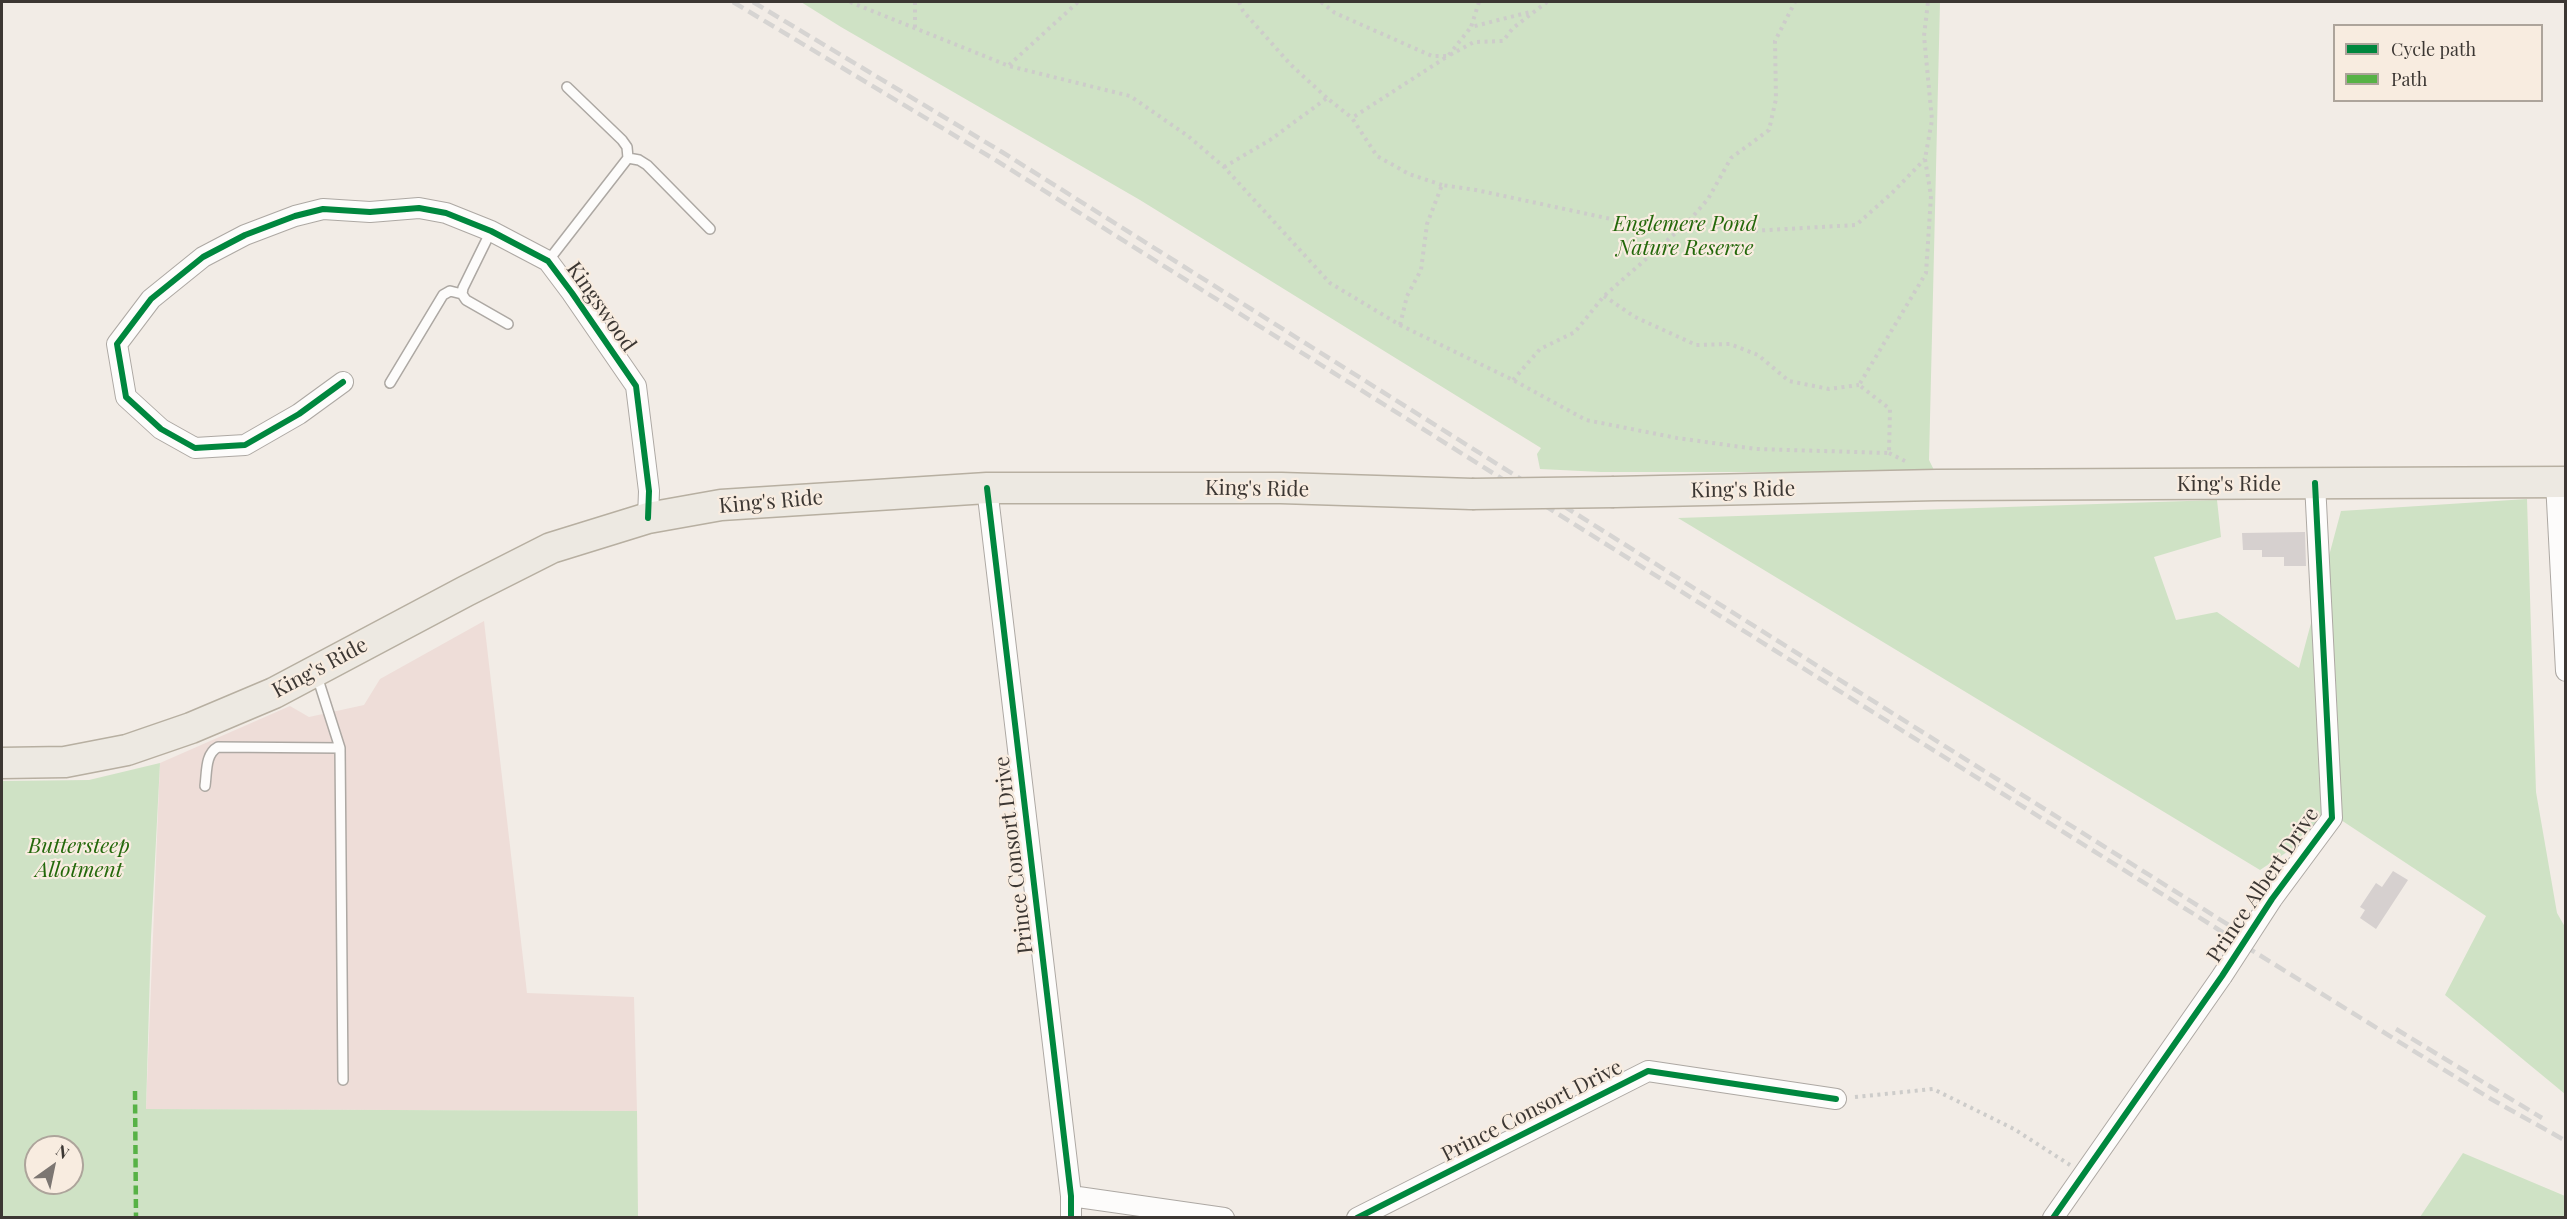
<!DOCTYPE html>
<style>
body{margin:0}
#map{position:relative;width:2567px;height:1219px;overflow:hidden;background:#f2ece6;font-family:"Playfair Display",serif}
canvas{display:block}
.frame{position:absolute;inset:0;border:3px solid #3c3733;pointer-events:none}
.legend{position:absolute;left:2333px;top:24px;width:210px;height:78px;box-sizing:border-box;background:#f8ece0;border:2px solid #ada49b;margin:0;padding:8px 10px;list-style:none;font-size:18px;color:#3c3733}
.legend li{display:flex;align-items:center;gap:12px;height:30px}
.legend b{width:30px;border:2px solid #ada49b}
.north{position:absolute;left:24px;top:1135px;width:60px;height:60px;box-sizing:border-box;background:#f8ece0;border:2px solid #ada49b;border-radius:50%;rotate:33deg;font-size:16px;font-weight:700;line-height:24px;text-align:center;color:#3c3733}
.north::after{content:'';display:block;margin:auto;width:21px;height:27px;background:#7c7672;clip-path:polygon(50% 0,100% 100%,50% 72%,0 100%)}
</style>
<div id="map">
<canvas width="2567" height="1219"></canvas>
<div class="frame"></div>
<ul class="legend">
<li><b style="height:8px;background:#00873e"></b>Cycle path</li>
<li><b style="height:8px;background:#57b246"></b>Path</li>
</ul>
<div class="north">N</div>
</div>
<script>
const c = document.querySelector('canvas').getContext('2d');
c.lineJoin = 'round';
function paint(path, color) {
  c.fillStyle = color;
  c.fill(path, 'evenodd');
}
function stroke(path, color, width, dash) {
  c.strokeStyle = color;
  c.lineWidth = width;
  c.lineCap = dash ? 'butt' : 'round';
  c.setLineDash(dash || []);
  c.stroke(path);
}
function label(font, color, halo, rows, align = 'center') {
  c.font = font + ' "Playfair Display",serif';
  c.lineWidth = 4.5;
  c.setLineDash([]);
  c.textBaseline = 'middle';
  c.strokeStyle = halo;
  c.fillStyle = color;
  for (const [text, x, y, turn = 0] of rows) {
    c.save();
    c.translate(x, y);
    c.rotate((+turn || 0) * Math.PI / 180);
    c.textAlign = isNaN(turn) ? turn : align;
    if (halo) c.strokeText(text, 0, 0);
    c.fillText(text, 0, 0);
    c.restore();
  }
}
paint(new Path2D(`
 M 484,621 L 527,993 L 634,997 L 637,1111 L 146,1109 L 160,763 L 290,706 L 309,717 L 364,705 L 380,679 Z`), '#eeddd8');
paint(new Path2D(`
 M 801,2 L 1940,2 L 1929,460 L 1935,472 L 1601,472 L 1540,469 L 1537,454 L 1541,448 L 1140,200 L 841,27 Z
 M 2527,499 L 2536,792 L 2557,913 L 2565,927 L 2565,1094 L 2445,995 L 2486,916 L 2338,818 L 2260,870 L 1678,518 L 2217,500 L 2221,537 L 2154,557 L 2176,620 L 2217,612 L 2299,668 L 2341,511 Z
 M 160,763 L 151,937 L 146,1109 L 637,1111 L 638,1217 L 2,1217 L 2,781 L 89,780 ZM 36,1147 L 72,1147 L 72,1183 L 36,1183 Z
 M 2463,1153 L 2565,1196 L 2565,1217 L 2420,1217 Z`), '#cfe2c5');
paint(new Path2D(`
 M 2305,532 L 2306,566 L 2284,566 L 2284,557 L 2262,557 L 2262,550 L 2243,550 L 2242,533 Z
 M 2393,871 L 2408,880 L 2376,929 L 2360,918 L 2365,910 L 2360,907 L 2376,883 L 2382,887 Z`), '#d6d0cf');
const service = new Path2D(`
 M 628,158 L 639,160 L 647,165 L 710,229
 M 491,231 L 463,288 L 462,294 L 466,300 L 508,324
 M 548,261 L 628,158 L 627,147 L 622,140 L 567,87
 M 390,383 L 443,295 L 450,291 L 462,294
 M 317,676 L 340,748 L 343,1080
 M 205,786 C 207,772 205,754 218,747 L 340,748`);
const minor = new Path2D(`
 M 343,382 L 299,414 L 245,445 L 195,448 L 161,429 L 126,397 L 117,344 L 151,299 L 203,257 L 245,235 L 295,216 L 323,209 L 370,212 L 419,208 L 446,213 L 491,231 L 548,261 L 572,293 L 636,386 L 649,491 L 648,518
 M 2556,482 L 2566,671
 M 987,488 L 1071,1196 L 1071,1218
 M 2272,899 L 2332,818 L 2315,483
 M 1071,1196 L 1224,1218
 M 1357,1218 L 1648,1071 L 1836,1099
 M 2053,1218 L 2222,976`);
const primary = new Path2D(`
 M 1614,492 L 1937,485 L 2566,482
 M 2,763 L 65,762 L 127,750 L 191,728 L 274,693 L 466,591 L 551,548 L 648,518 L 721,505 L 987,488 L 1281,488 L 1472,494`);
stroke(service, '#ada8a3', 12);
stroke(minor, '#ada8a3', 22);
stroke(primary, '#b7afa1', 33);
stroke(new Path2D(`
 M 850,2 L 1009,66 L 1130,96 L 1188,136 L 1224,167 L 1330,283 L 1400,325 L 1513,380 L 1586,420 L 1677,438 L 1756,449 L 1889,453 L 1890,409 L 1859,385 L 1926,273 L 1931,196 L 1925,159 L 1932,120 L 1924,36 L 1928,2
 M 915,2 L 915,28
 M 1239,2 L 1243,11 L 1291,65 L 1327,98
 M 1321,2 L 1335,13 L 1432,56 L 1448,56 L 1474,42 L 1503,41 L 1513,28 L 1547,2
 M 1479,2 L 1471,27 L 1530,12
 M 1009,65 L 1078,2
 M 1224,167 L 1270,140 L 1327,98 L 1352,118
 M 1442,185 L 1409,174 L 1377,156 L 1352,118 L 1448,56 L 1471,27
 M 1604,296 L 1635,317 L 1696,345 L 1730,344 L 1758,355 L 1789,381 L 1829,389 L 1859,385
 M 1400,325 L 1407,296 L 1421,270 L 1427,224 L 1442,185 L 1476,190 L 1639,225 L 1688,222 L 1751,231 L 1856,225 L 1891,194 L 1925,159
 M 1513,380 L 1540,349 L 1575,332 L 1604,296 L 1688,222 L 1708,199 L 1731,158 L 1769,130 L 1776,99 L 1775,41 L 1795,2
 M 1889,453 L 1905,461
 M 1855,1097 L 1933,1089 L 2014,1129 L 2070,1165`), '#cdccca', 4, [3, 4.5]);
stroke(service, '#fdfcfb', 9);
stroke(minor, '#fdfcfb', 20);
stroke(primary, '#ede9e2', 30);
stroke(new Path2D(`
 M 733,2 L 997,161 L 2216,928 L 2491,1099 L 2566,1141
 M 753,2 L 1002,152 L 2235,929
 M 2396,1029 L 2542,1118`), '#d6d4d2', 4.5, [12, 6]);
const minorBridge = new Path2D(`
 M 2222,976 L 2272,899`);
const primaryBridge = new Path2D(`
 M 1472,494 L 1614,492`);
stroke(minorBridge, '#ada8a3', 22, []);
stroke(primaryBridge, '#b7afa1', 33, []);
stroke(minorBridge, '#fdfcfb', 20);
stroke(primaryBridge, '#ede9e2', 30);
stroke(new Path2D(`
 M 135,1091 L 136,1218`), '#57b246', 4.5, [9, 4.5]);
stroke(new Path2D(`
 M 343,382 L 299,414 L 245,445 L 195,448 L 161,429 L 126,397 L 117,344 L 151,299 L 203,257 L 245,235 L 295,216 L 323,209 L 370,212 L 419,208 L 446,213 L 491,231 L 548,261 L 572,293 L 636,386 L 649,491 L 648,518
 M 987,488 L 1071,1196 L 1071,1218
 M 1357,1218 L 1648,1071 L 1836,1099
 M 2053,1218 L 2222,976 L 2272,899 L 2332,818 L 2315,483`), '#00873e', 6);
label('italic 21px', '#23680a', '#f8ece0', [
 ["Englemere Pond",1685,224],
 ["Nature Reserve",1685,248],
 ["Buttersteep",79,846],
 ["Allotment",79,870]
]);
label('21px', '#3c3733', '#f8ece0', [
 ["Kingswood",601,307,55],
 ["King's Ride",2229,484],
 ["King's Ride",1257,489,1],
 ["King's Ride",1743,490,-1],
 ["King's Ride",771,502,-5],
 ["King's Ride",320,668,-28],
 ["Prince Consort Drive",1014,855,-97],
 ["Prince Albert Drive",2263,885,-56],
 ["Prince Consort Drive",1532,1111,-27]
]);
</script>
